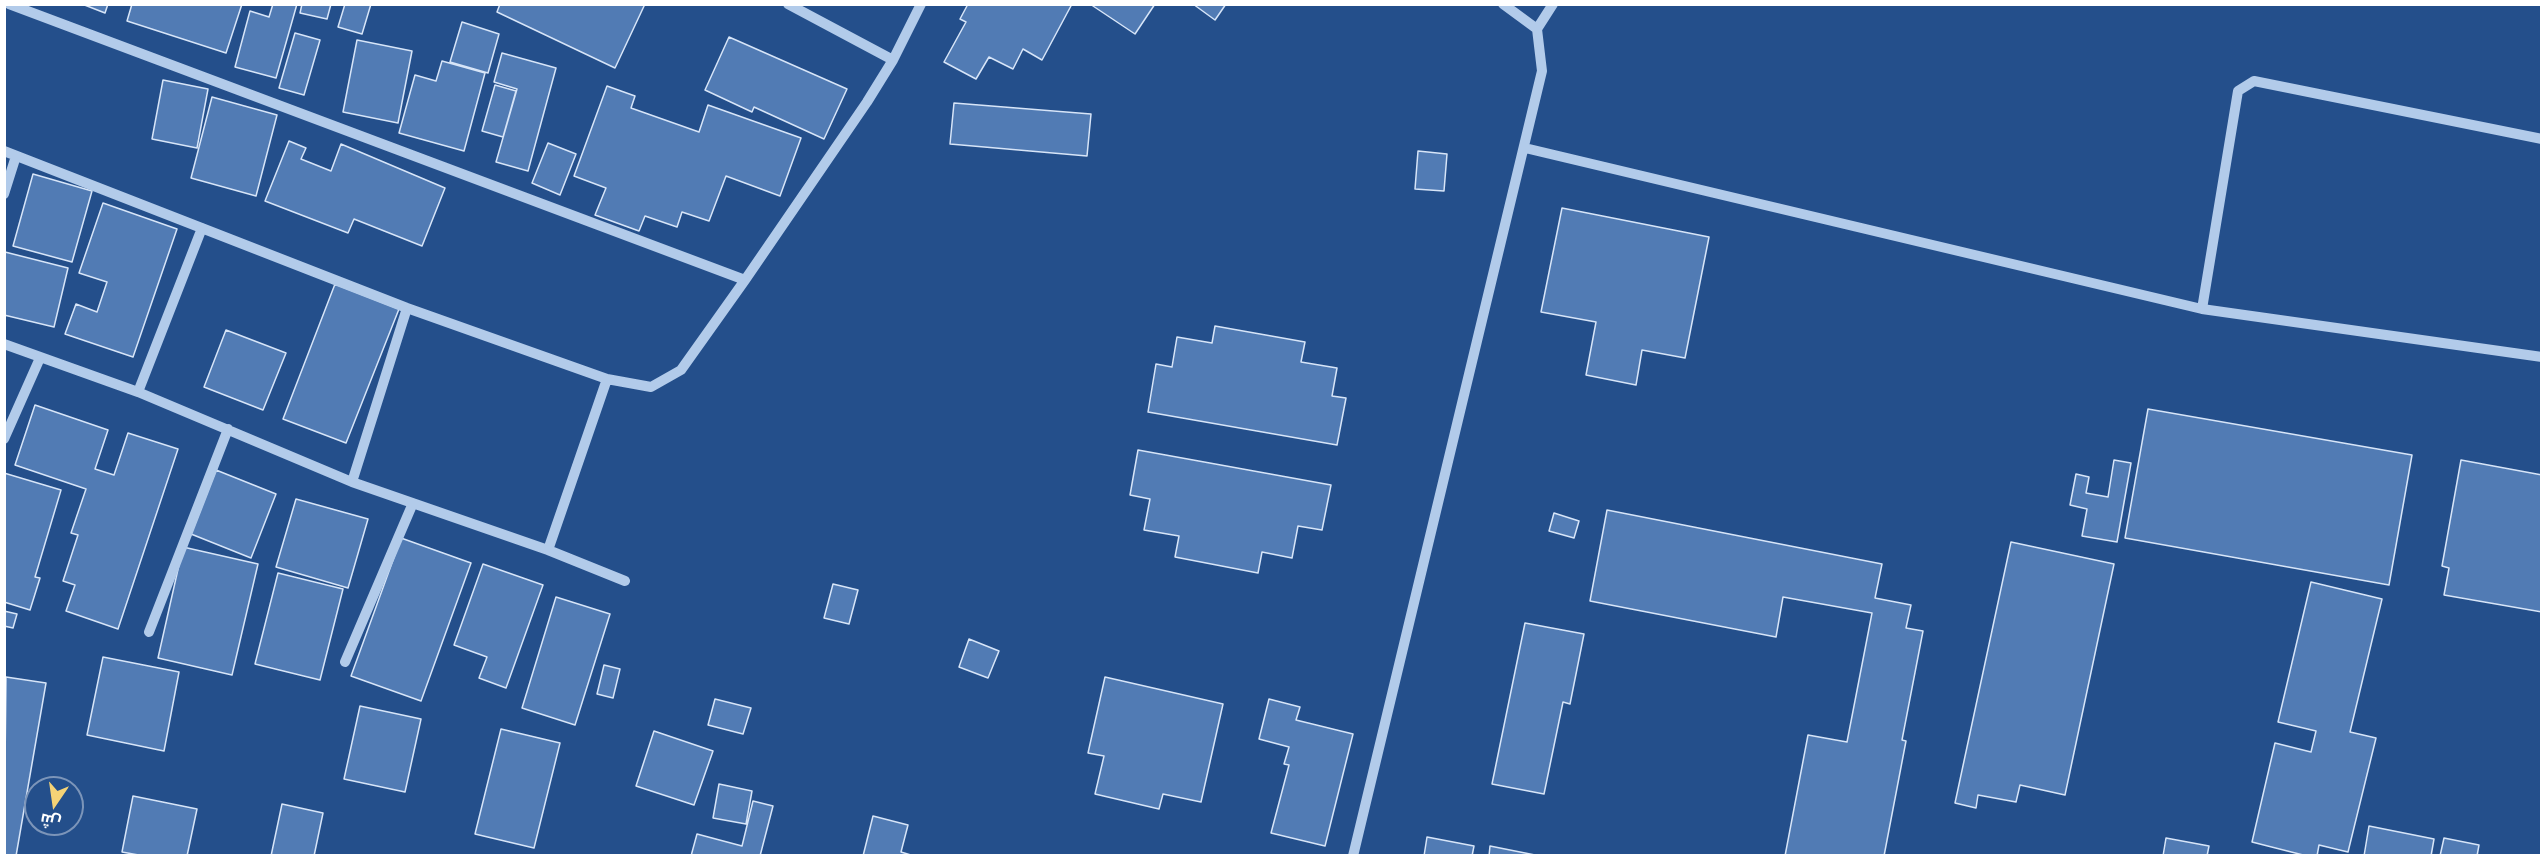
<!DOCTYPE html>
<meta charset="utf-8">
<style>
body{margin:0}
#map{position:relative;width:2546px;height:860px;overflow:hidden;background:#244f8b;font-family:Manrope,Cairo,sans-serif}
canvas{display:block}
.frame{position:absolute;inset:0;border:6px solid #fff;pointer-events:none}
.north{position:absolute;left:24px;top:776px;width:60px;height:60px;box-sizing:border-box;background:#244f8b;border:2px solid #7c95b9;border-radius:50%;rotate:193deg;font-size:16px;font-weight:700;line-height:24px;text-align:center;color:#fff}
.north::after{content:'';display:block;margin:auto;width:21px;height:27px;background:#f5d376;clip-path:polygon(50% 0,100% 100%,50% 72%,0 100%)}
</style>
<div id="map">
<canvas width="2546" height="860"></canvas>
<div class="frame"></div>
<div class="north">ش</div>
</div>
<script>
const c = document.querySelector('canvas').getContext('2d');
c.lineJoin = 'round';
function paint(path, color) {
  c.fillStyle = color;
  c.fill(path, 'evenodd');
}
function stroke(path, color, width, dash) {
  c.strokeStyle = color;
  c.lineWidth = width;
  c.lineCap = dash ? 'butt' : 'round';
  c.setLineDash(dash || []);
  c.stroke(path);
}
const building = new Path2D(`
 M 82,4 L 108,4 L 105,13 Z
 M 132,4 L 242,4 L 226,53 L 127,21 Z
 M 273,4 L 297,4 L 276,78 L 235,67 L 250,11 L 269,17 Z
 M 302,4 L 331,4 L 327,19 L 300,13 Z
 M 345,4 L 371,4 L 362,34 L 338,27 Z
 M 500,4 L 645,4 L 615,68 L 497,12 Z
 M 968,4 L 1072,4 L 1042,60 L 1023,49 L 1013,69 L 989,57 L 976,79 L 944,62 L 966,22 L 960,19 Z
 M 1090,4 L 1155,4 L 1135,34 Z
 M 1193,4 L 1226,4 L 1215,20 Z
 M 462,22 L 499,34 L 488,73 L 450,62 Z
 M 295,33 L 320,40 L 304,95 L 279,88 Z
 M 729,37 L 847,89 L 824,139 L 754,107 L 752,112 L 705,90 Z
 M 357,40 L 412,51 L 398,123 L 343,112 Z
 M 502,53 L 556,68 L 528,171 L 496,162 L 517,89 L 494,82 Z
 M 442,61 L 485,73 L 464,151 L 399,133 L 415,75 L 436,81 Z
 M 163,80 L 208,89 L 197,148 L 152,139 Z
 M 495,85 L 516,91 L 503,137 L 482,131 Z
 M 607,86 L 635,96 L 631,108 L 699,132 L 708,105 L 801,138 L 780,196 L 726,176 L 709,221 L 682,212 L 677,227 L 645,216 L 639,231 L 595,215 L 606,188 L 574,176 Z
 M 212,97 L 277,115 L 256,196 L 191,178 Z
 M 954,103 L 1091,114 L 1087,156 L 950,144 Z
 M 289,141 L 306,148 L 301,159 L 331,171 L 341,144 L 445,188 L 422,246 L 354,219 L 348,233 L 265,201 Z
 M 548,143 L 576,154 L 560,195 L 532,183 Z
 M 1418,151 L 1447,154 L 1444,191 L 1415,189 Z
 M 33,174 L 92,191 L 72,262 L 13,246 Z
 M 103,203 L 177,229 L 133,357 L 65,334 L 76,304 L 97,312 L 107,282 L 79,273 Z
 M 1562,208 L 1709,237 L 1685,358 L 1642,350 L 1636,385 L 1586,375 L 1596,322 L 1541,312 Z
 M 5,252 L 68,268 L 54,327 L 4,315 Z
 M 335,284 L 399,309 L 346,443 L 283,419 Z
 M 1215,326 L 1305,342 L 1301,362 L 1337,368 L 1332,396 L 1346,398 L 1337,445 L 1148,412 L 1156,364 L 1172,367 L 1177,337 L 1212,343 Z
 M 226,330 L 286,353 L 263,410 L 204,387 Z
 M 35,405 L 108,430 L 95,469 L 114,475 L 128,433 L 178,449 L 118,629 L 66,611 L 75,585 L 63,581 L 78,535 L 71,533 L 86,489 L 15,465 Z
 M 2148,409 L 2412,455 L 2389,585 L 2125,538 Z
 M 1138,450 L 1331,485 L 1322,530 L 1298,526 L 1292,558 L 1262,552 L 1258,573 L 1175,557 L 1179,536 L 1144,530 L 1150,499 L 1130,495 Z
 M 2114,460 L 2131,463 L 2117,542 L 2082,536 L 2087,509 L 2070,505 L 2076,474 L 2089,477 L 2086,493 L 2108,497 Z
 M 2461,460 L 2542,475 L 2542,612 L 2444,595 L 2449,568 L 2442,566 Z
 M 216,470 L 276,494 L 251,558 L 191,534 Z
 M 4,473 L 61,490 L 35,577 L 40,578 L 30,610 L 4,602 Z
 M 296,499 L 368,519 L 348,588 L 276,567 Z
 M 1607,510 L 1882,564 L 1875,598 L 1911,605 L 1906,628 L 1923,631 L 1902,740 L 1906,741 L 1884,856 L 1785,856 L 1808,735 L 1847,742 L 1872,613 L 1783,597 L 1776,637 L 1590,601 Z
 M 1554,513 L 1579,521 L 1574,538 L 1549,531 Z
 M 401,538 L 471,563 L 421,701 L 351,676 Z
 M 2011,542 L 2114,564 L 2065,795 L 2020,785 L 2016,802 L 1978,795 L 1976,808 L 1955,803 Z
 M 183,547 L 258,564 L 232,675 L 158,658 Z
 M 483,564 L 543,585 L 506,688 L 479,678 L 487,657 L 454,645 Z
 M 278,573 L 343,589 L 320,680 L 255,664 Z
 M 2311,582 L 2382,599 L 2350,732 L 2376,738 L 2348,852 L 2319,845 L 2317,856 L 2307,856 L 2252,842 L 2275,743 L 2311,752 L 2316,731 L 2278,722 Z
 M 833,584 L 858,590 L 849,624 L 824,618 Z
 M 556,597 L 610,614 L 575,725 L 522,708 Z
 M 4,611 L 17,614 L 13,628 L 4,626 Z
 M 1525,623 L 1584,634 L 1570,704 L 1563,702 L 1544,794 L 1492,784 Z
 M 969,639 L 999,651 L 988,678 L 959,667 Z
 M 103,657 L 179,672 L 164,751 L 87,735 Z
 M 604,665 L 620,669 L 613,698 L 597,694 Z
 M 6,677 L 46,683 L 16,856 L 4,856 Z
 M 1105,677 L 1223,704 L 1201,802 L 1163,794 L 1159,809 L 1095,794 L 1104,756 L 1088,753 Z
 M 715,699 L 751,708 L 743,734 L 708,725 Z
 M 1269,699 L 1300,707 L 1296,720 L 1353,734 L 1325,846 L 1271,833 L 1289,765 L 1284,764 L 1289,747 L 1259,739 Z
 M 360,706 L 421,719 L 405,792 L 344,779 Z
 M 501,729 L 560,743 L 534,848 L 475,834 Z
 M 654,731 L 713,751 L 694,805 L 636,786 Z
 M 719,784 L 752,791 L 746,824 L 713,818 Z
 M 133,796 L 197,809 L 187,856 L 144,856 L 122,852 Z
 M 753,801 L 773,806 L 760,856 L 691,856 L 697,834 L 742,846 Z
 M 282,804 L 323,813 L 314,856 L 271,856 Z
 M 873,816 L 908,825 L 901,852 L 914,856 L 863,856 Z
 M 2369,826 L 2434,839 L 2431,856 L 2364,856 Z
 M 1427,837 L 1474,846 L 1472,856 L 1424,856 Z
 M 2166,838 L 2209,846 L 2207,856 L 2163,856 Z
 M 2444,838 L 2479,845 L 2477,856 L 2440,856 Z
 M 1490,846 L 1540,856 L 1489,856 Z`);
paint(building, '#517bb4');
stroke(building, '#d7e5f8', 1.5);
stroke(new Path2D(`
 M 9,4 L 745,280
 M 788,4 L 893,60
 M 1537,29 L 1553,4
 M 1525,148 L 2202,309 L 2542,357
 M 4,151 L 407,308 L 607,379 L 651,387 L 681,370 L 745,280 L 867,102 L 893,60 L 921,4
 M 4,194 L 16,156
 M 2202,309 L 2238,91 L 2254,81 L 2542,139
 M 4,344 L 138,392 L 352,482 L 548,550 L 625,581
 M 138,392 L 202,228
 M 4,439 L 40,358
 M 352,482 L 407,308
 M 548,550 L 607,379
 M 149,632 L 228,429
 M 345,662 L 413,503
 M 1353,856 L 1542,71 L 1537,29 L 1503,4`), '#b2cbea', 10);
</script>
